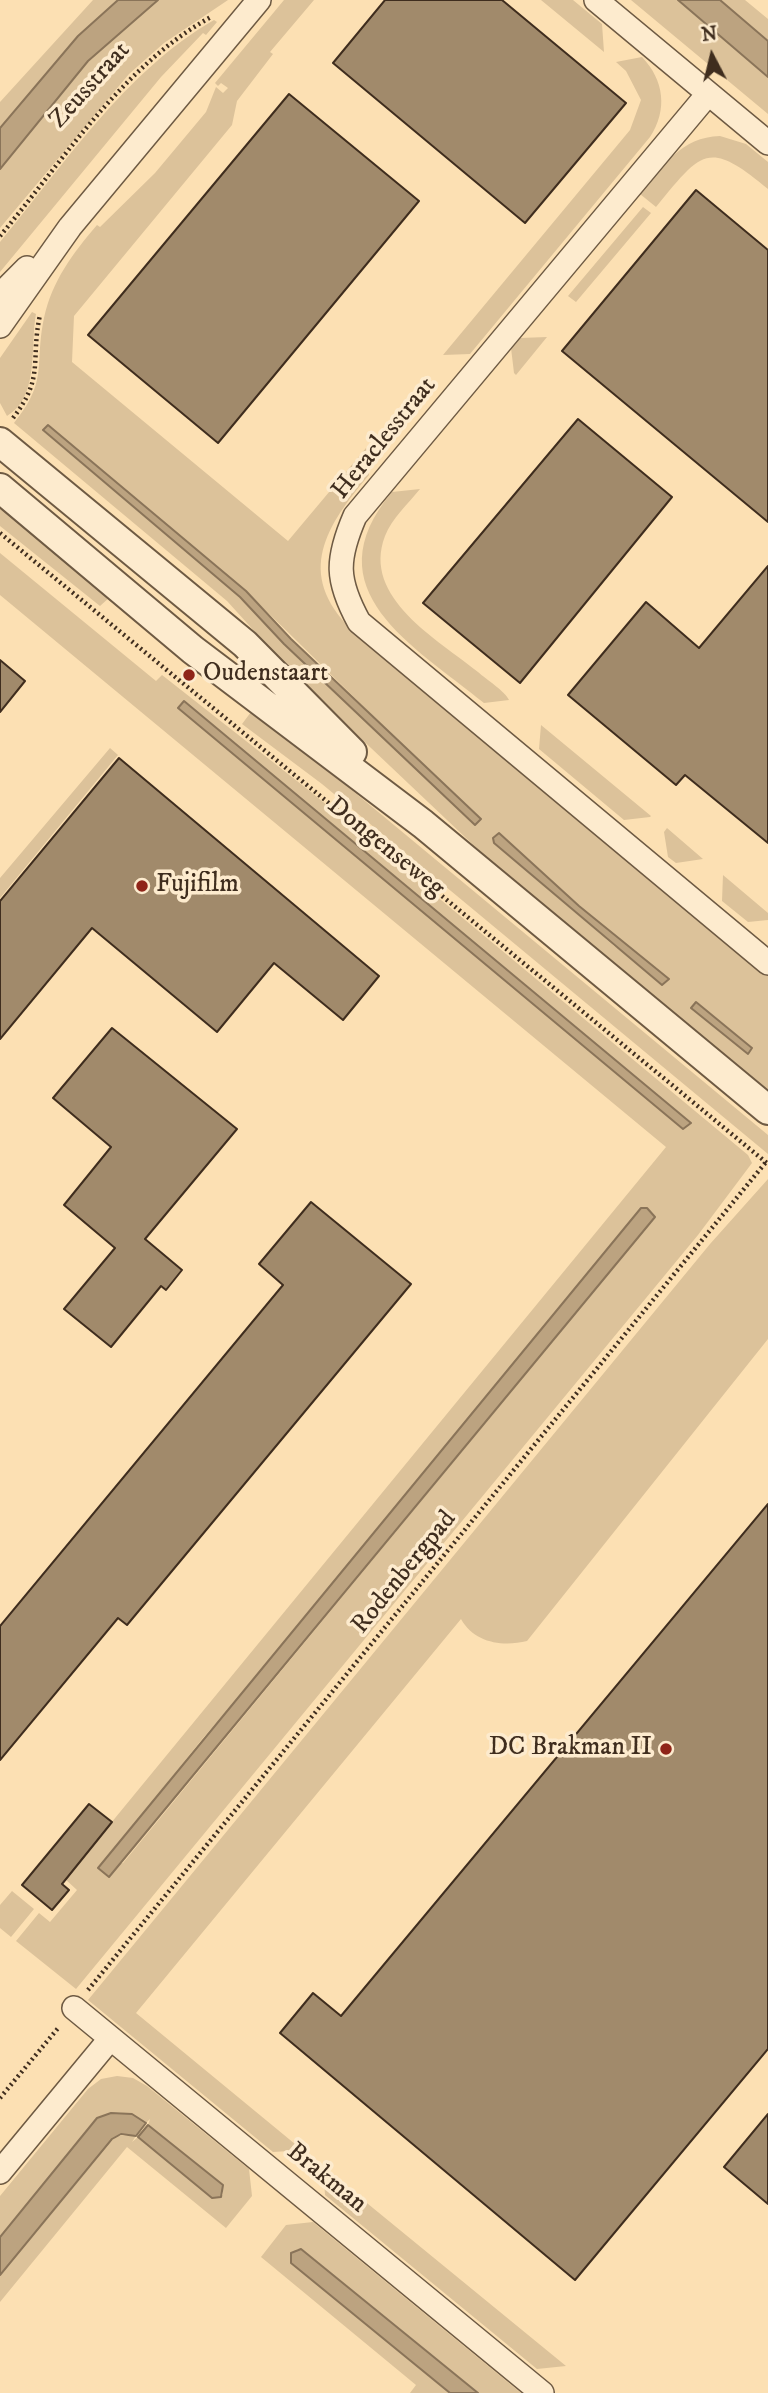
<!DOCTYPE html>
<style>
body{margin:0}
#map{position:relative;width:768px;height:2393px;overflow:hidden;background:#fce0b3;font-family:"IM FELL DW Pica",serif}
canvas{display:block}
.north{position:absolute;left:677px;top:21px;width:70px;height:70px;-webkit-text-stroke:5px #fdebce;paint-order:stroke;rotate:353deg;font-size:19px;font-weight:700;line-height:28px;text-align:center;color:#3f2d1e}
.north::after{content:'';display:block;margin:auto;width:24px;height:32px;background:#3f2d1e;clip-path:polygon(50% 0,100% 100%,50% 72%,0 100%)}
</style>
<div id="map">
<canvas width="768" height="2393"></canvas>
<div class="north">N</div>
</div>
<script>
const c = document.querySelector('canvas').getContext('2d');
c.lineJoin = 'round';
function paint(path, color) {
  c.fillStyle = color;
  c.fill(path, 'evenodd');
}
function stroke(path, color, width, dash) {
  c.strokeStyle = color;
  c.lineWidth = width;
  c.lineCap = dash ? 'butt' : 'round';
  c.setLineDash(dash || []);
  c.stroke(path);
}
function label(font, color, halo, rows, align = 'center') {
  c.font = font + ' "IM FELL DW Pica",serif';
  c.lineWidth = 7;
  c.setLineDash([]);
  c.textBaseline = 'middle';
  c.strokeStyle = halo;
  c.fillStyle = color;
  for (const [text, x, y, turn = 0] of rows) {
    c.save();
    c.translate(x, y);
    c.rotate((+turn || 0) * Math.PI / 180);
    c.textAlign = isNaN(turn) ? turn : align;
    if (halo) c.strokeText(text, 0, 0);
    c.fillText(text, 0, 0);
    c.restore();
  }
}
paint(new Path2D(`
 M 93,0 L 118,0 L 78,36 L 0,128 L 0,102 Z
 M 158,0 L 228,0 L 164,43 L 129,74 L 0,228 L 0,169 L 88,61 Z
 M 284,0 L 314,0 L 270,52 L 273,54 L 237,101 L 232,125 L 74,316 L 72,362 L 288,541 L 366,448 L 369,475 C 327,525 294,573 352,630 L 768,976 L 768,1096 L 504,874 L 295,676 L 227,601 L 14,423 C 49,380 34,365 44,318 C 52,281 73,253 97,225 L 100,227 L 155,173 L 206,112 L 216,87 L 223,93 L 228,88 L 221,83 L 218,86 L 215,83 ZM 47,426 L 246,591 L 422,764 L 475,824 L 284,644 L 240,597 L 43,431 ZM 499,834 L 579,906 L 668,978 L 614,946 L 495,843 Z
 M 541,0 L 573,0 L 602,24 L 604,52 Z
 M 631,0 L 678,0 L 768,77 L 768,114 Z
 M 720,0 L 745,0 L 768,19 L 768,41 Z
 M 214,20 L 217,22 L 206,35 L 203,33 L 161,77 L 0,272 L 0,242 C 64,165 125,71 214,20 Z
 M 642,57 C 664,80 668,110 650,137 L 470,354 L 443,355 L 630,130 L 641,100 L 626,71 L 616,62 Z
 M 720,136 L 746,144 L 768,162 L 768,189 C 708,139 702,151 656,207 L 640,194 C 663,166 681,137 720,136 Z
 M 643,207 L 651,213 L 576,302 L 568,296 Z
 M 32,312 L 36,314 C 30,345 40,397 7,416 L 0,403 L 0,358 Z
 M 547,337 L 516,375 L 514,373 L 511,348 L 520,338 Z
 M 420,489 C 408,504 392,518 385,536 C 361,598 439,640 478,672 C 487,680 505,691 509,700 L 484,703 C 414,646 310,590 392,492 Z
 M 0,497 L 110,597 L 100,606 L 0,526 Z
 M 0,553 L 156,681 L 162,675 L 311,792 L 748,1155 L 752,1163 L 698,1235 L 76,1989 L 16,1941 L 39,1913 L 50,1922 L 77,1890 L 65,1879 L 666,1147 L 0,595 ZM 184,701 L 690,1123 L 683,1129 L 178,708 ZM 655,1217 L 123,1863 L 99,1868 L 203,1738 Z
 M 251,712 L 257,717 L 260,714 L 768,1135 L 768,1154 L 322,784 L 242,724 Z
 M 541,725 L 651,816 L 650,817 L 624,820 L 539,749 Z
 M 110,748 L 118,755 L 0,898 L 0,878 Z
 M 667,828 L 703,859 L 676,863 L 668,857 L 664,832 Z
 M 723,875 L 768,913 L 768,920 L 748,922 L 722,901 Z
 M 768,1179 L 768,1339 L 527,1641 C 503,1647 474,1643 461,1619 L 136,2013 L 295,2144 L 289,2151 L 273,2152 L 88,2000 L 710,1244 Z
 M 12,1891 L 34,1909 L 11,1937 L 0,1928 L 0,1905 Z
 M 117,2076 L 133,2078 L 147,2086 L 249,2169 L 252,2196 L 226,2228 L 127,2147 L 0,2302 L 0,2275 L 116,2136 L 136,2136 L 132,2142 L 138,2137 L 212,2198 L 223,2195 L 223,2185 L 148,2125 L 150,2119 L 146,2123 C 131,2111 115,2110 97,2118 L 0,2237 L 0,2196 L 88,2089 L 101,2079 Z
 M 329,2172 L 566,2366 L 537,2369 L 325,2195 L 324,2180 Z
 M 313,2222 L 521,2393 L 478,2393 L 297,2249 L 291,2263 L 450,2393 L 410,2393 L 416,2385 L 261,2257 L 286,2225 Z`), '#dcc29a');
const water = new Path2D(`
 M 118,0 L 158,0 L 88,61 L 0,169 L 0,128 L 78,36 Z
 M 678,0 L 720,0 L 768,41 L 768,77 Z
 M 48,425 L 246,591 L 291,639 L 481,819 L 475,825 L 284,644 L 240,597 L 43,430 Z
 M 184,701 L 691,1123 L 683,1129 L 178,708 Z
 M 499,833 L 579,906 L 669,979 L 662,985 L 494,843 L 493,838 Z
 M 696,1002 L 752,1048 L 748,1054 L 691,1008 Z
 M 641,1208 L 647,1208 L 655,1217 L 109,1877 L 98,1868 Z
 M 111,2113 L 132,2114 L 146,2123 L 136,2136 L 121,2134 L 112,2139 L 0,2275 L 0,2237 L 97,2118 Z
 M 148,2125 L 223,2185 L 221,2197 L 212,2198 L 138,2137 Z
 M 301,2249 L 478,2393 L 450,2393 L 291,2263 L 291,2253 Z`);
paint(water, '#bca380');
stroke(water, '#8a7459', 2);
const building = new Path2D(`
 M 385,0 L 502,0 L 626,103 L 525,223 L 333,63 Z
 M 289,94 L 419,201 L 218,443 L 88,335 Z
 M 696,190 L 768,250 L 768,522 L 562,351 Z
 M 578,419 L 672,497 L 520,683 L 423,603 Z
 M 768,566 L 768,843 L 685,775 L 676,785 L 568,695 L 646,602 L 699,648 Z
 M 0,660 L 25,681 L 0,712 Z
 M 119,758 L 379,976 L 343,1020 L 274,963 L 217,1032 L 92,928 L 0,1039 L 0,901 Z
 M 112,1028 L 237,1129 L 145,1239 L 182,1270 L 166,1290 L 161,1286 L 111,1347 L 64,1309 L 115,1248 L 64,1205 L 111,1147 L 53,1098 Z
 M 311,1202 L 411,1284 L 127,1625 L 118,1618 L 0,1760 L 0,1626 L 283,1285 L 259,1264 Z
 M 768,1504 L 768,2049 L 575,2280 L 280,2033 L 313,1993 L 341,2016 Z
 M 89,1804 L 112,1822 L 62,1884 L 69,1890 L 52,1910 L 22,1885 Z
 M 768,2114 L 768,2204 L 724,2167 Z`);
paint(building, '#a18a6b');
stroke(building, '#3f2d1e', 2);
const minor = new Path2D(`
 M 596,0 L 768,143
 M 708,94 L 355,516 C 336,560 336,580 359,622 L 768,963
 M 0,295 L 27,268
 M 0,326 L 70,227 L 259,0
 M 74,2008 L 542,2393
 M 0,2172 L 110,2039`);
const tertiary = new Path2D(`
 M 0,442 L 245,644 L 352,752
 M 0,488 L 193,650 L 423,824 L 768,1110`);
stroke(minor, '#6e5a43', 26);
stroke(tertiary, '#6e5a43', 32);
stroke(new Path2D(`
 M 0,236 C 64,160 122,66 211,17
 M 13,418 C 45,377 30,361 40,315
 M 0,533 L 767,1163
 M 88,1990 L 766,1162
 M 0,2098 L 59,2027`), '#3f2d1e', 4.5, [2, 3.5]);
stroke(minor, '#fdebce', 23);
stroke(tertiary, '#fdebce', 28);
for (const [x, y, r, color] of [
 [189,675,7,"#8f2418"],
 [142,886,7,"#8f2418"],
 [666,1749,7,"#8f2418"]
]) {
  const dot = new Path2D();
  dot.arc(x, y, r, 0, 2 * Math.PI);
  c.fillStyle = color;
  c.fill(dot);
  stroke(dot, '#fdebce', 2.5);
}
label('26px', '#3f2d1e', '#fdebce', [
 ["Zeusstraat",91,86,-48],
 ["Heraclesstraat",385,439,-51],
 ["Dongenseweg",385,848,39],
 ["Rodenbergpad",405,1573,-51],
 ["Brakman",326,2179,39]
]);
label('26px', '#3f2d1e', '#fdebce', [
 ["Oudenstaart",203,675],
 ["Fujifilm",156,886],
 ["DC Brakman II",652,1749,"right"]
], 'left');
</script>
